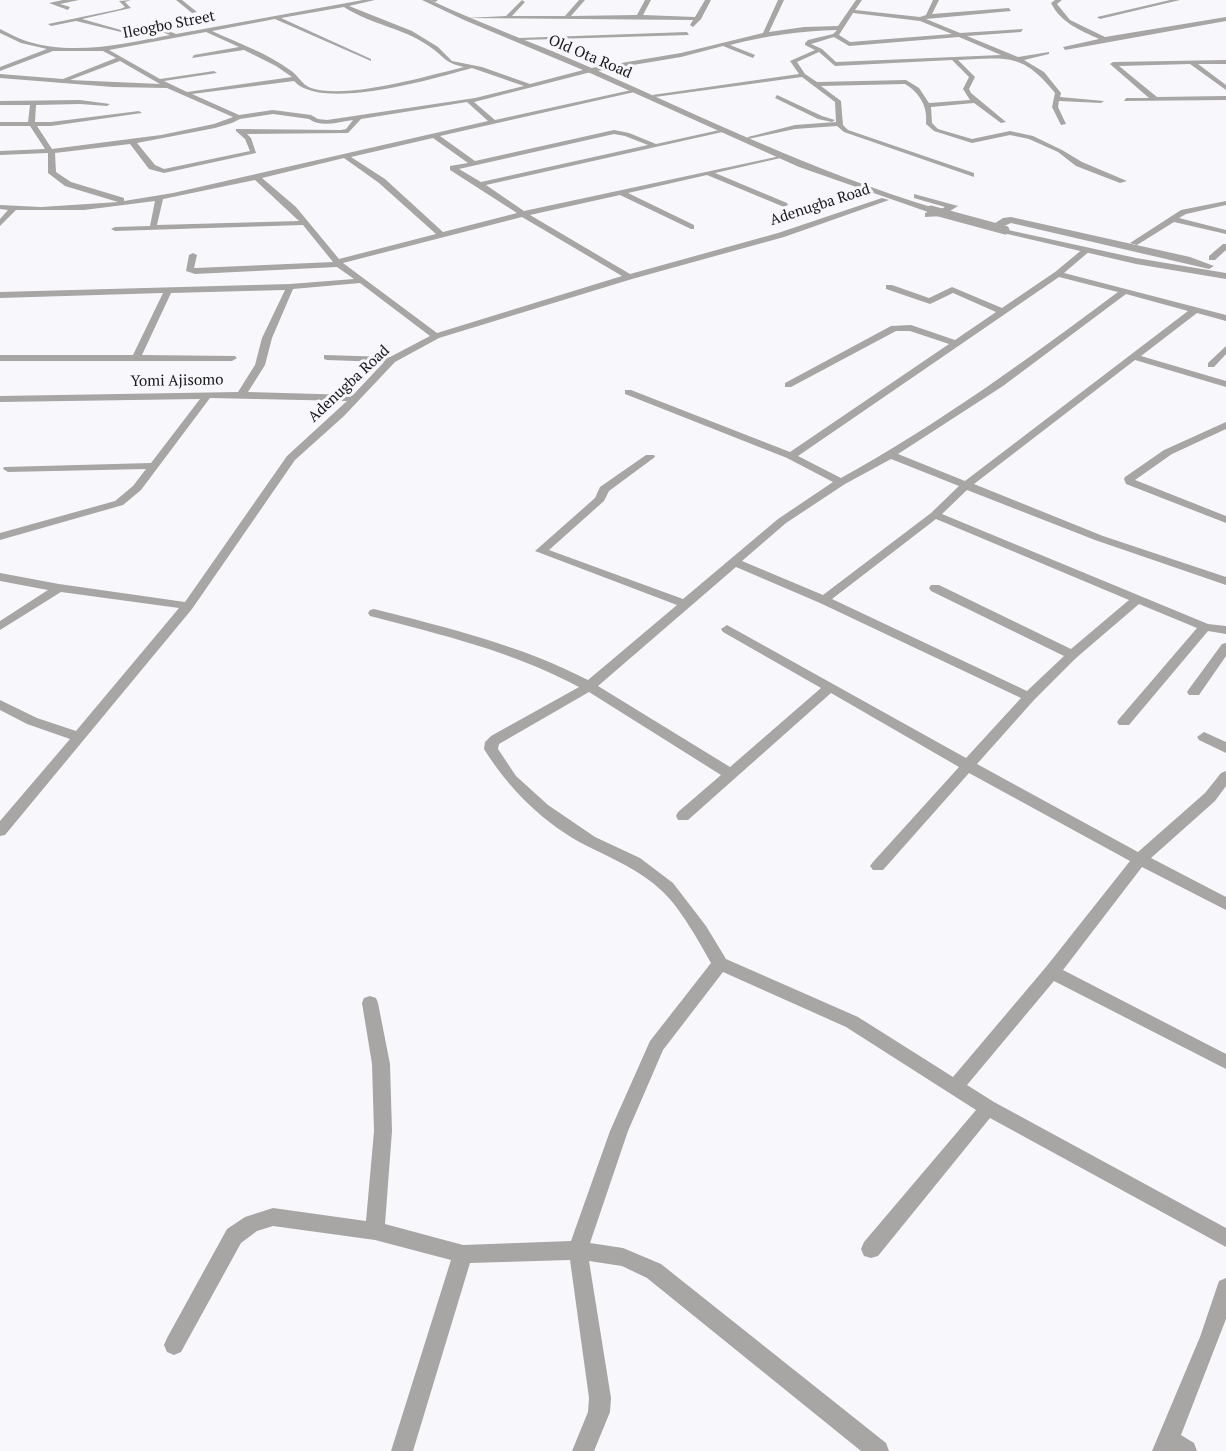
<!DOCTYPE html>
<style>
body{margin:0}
canvas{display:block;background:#f8f8fc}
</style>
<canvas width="1226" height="1451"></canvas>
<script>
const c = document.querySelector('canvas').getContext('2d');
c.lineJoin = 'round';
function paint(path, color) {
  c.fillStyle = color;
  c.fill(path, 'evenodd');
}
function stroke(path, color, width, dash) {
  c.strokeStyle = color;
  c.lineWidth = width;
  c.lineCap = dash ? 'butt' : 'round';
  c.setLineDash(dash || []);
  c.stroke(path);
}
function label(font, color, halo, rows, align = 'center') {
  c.font = font + ' "PT Serif",serif';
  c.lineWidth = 6;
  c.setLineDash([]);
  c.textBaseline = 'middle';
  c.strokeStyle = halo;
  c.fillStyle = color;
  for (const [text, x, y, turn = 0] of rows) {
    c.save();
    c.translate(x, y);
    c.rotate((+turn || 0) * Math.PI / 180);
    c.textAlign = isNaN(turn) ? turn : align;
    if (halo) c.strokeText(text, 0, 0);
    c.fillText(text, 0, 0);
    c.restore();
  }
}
paint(new Path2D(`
 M 63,0 L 79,0 L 60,4 L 70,7 L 68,10 L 49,3 Z
 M 131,0 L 125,2 L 131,8 L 82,19 L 121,30 L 121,32 L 76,21 L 51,26 L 48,24 L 120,9 L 125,7 L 119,1 Z
 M 176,0 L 182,0 L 197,12 L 192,13 Z
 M 363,0 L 375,0 L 349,6 L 412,31 L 438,47 L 452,61 L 482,67 L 530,84 L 591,68 L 681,53 L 763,33 L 778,0 L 784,0 L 769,32 L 804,27 L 838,26 L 856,0 L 862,0 L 855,10 L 920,17 L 926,15 L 933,0 L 939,0 L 932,14 L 1009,8 L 1011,11 L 926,19 L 960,33 L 1023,29 L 1021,32 L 967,36 L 1018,57 L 1049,52 L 1049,54 L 1024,60 L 1044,72 L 1061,93 L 1060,97 L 1104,101 L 1101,103 L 1059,101 L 1058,107 L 1066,124 L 1061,125 L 1052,107 L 1055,93 C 1022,52 1007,58 958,60 L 975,77 L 969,89 L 971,93 L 1006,122 L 1001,123 L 974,103 L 931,107 L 932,123 L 938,129 L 972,139 L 1010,131 L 1033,136 L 1062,150 L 1082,162 L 1127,181 L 1120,183 L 1076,166 L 1058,152 L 1029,139 L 1010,135 L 972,143 L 934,131 L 926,124 C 928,107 920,93 905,84 L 821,86 L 841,101 L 843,125 L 848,130 L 974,173 L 974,177 L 844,132 L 837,126 L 795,129 L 748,139 L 748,137 L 795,125 L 836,122 L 835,102 L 802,77 L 655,97 L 652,95 L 799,74 L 790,61 L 815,50 L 805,45 L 805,43 L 808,40 L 833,34 L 837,30 C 800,31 765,36 730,45 L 755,55 L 753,58 L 723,46 L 681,57 L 591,72 L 474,102 L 495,120 L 636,89 L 639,91 L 440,136 L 475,161 L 614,130 L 629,133 L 656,144 L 724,129 L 727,131 L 486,185 L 524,211 L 785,155 L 785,157 L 715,173 L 787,203 L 788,205 L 784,207 L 707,175 L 628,193 L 694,225 L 694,229 L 691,229 L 620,195 L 530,215 L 630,274 L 778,233 L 882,198 L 889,200 L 784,237 L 632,279 L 439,338 L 395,362 L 344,416 L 295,460 L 192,609 L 5,835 L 0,836 L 0,821 L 70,739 L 27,724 L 0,710 L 0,700 L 37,718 L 76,731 L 179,608 L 61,592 L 0,630 L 0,621 L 48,590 L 0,581 L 0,573 L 59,584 L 185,602 L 287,456 L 347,401 L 210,398 L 141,490 L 123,505 L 0,540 L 0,533 L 115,501 L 133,486 L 146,469 L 8,472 L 3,469 L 4,467 L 151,463 L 200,399 L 0,402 L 0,396 L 238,392 L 255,365 L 262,338 L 285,290 L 171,293 L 142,355 L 235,356 L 237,358 L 232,361 L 0,361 L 0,355 L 133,355 L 163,293 L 0,298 L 0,292 L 290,284 L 354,279 L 337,267 L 195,274 L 186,271 L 189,255 L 193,253 L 197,255 L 194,268 L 196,268 L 333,262 L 303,225 L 115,231 L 111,229 L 115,227 L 150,226 L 155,201 L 84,210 L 16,210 L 0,226 L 0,219 L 8,210 L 0,209 L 0,205 L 41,207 L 118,202 L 65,186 L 48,173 L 48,153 L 0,155 L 0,151 L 45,149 L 30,126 L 0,126 L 0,122 L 28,122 L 30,105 L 0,105 L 0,101 L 80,100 L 110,104 L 107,106 L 80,104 L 36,105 L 35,122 L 51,122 L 139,111 L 142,113 L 51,126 L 37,126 L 52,149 L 161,135 L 214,124 L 233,117 L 167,88 L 113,87 L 0,78 L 0,74 L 63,79 L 116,58 L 103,51 L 53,51 L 0,71 L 0,67 L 47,49 L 21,43 L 0,33 L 0,29 C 9,33 17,38 26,41 C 73,56 123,44 170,35 L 146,26 L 148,23 L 176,34 ZM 344,7 C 371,25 406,28 433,49 C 446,59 446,63 464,67 C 427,76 346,100 311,88 C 302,85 298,75 290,70 C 267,53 238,43 212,31 L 275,19 L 371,61 L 371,59 L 281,18 ZM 853,13 L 920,21 L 952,34 L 850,42 L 839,35 ZM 206,32 L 239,47 L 194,55 L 192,58 L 244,50 L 276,66 L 292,77 L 187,92 L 164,81 L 217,73 L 214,71 L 160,79 L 109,50 ZM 834,37 L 849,46 L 959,37 L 1001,55 L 836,62 L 822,49 L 811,44 ZM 819,52 L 835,66 L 952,60 L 969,77 L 963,89 L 970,100 L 929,103 L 919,88 L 906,80 L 817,82 L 805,74 L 797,62 ZM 120,61 L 160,84 L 70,80 ZM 472,68 L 524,86 L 475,98 L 327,120 L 318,119 L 311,115 L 273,110 L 239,115 L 192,94 L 294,81 C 321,112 436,78 472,68 ZM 467,102 L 488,121 L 173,193 L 124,201 L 124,198 L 71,182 L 56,172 L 55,153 L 130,144 L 149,169 L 164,173 L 256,153 L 251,138 L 247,134 L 348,133 L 361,119 ZM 273,114 L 309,119 C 321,128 339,122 353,120 L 346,129 L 341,130 L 236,129 L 236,131 L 245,139 L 250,151 L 164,169 L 155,165 L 137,143 L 215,128 L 232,123 L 240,119 ZM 614,134 L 625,136 L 648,145 L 481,182 L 459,169 ZM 433,138 L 468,163 L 450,166 L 450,170 L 517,213 L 443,232 L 385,179 L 351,157 ZM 344,158 L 379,183 L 436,234 L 339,259 L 296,207 L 262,178 ZM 255,180 L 299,221 L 157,225 L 163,199 ZM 522,217 L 622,276 L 437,333 L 343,263 ZM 360,283 L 430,336 L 390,357 L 324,355 L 324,359 L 327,360 L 384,362 L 353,395 L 248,392 L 265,365 L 272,338 L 293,289 Z
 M 430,0 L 438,0 L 435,2 Z
 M 522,0 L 525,2 L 512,16 L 565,16 L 579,0 L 585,0 L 571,16 L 637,15 L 645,0 L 651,0 L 643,15 L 695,17 L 705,0 L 711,0 L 701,19 L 693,27 L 690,25 L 693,20 L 466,18 L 506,16 Z
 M 1055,0 L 1062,0 L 1057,4 L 1070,20 L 1105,37 L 1226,17 L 1226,21 L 1065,50 L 1063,47 L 1099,39 C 1080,30 1061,23 1051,3 Z
 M 1170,0 L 1180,0 L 1100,19 L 1097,17 Z
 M 687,32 L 689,35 L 522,40 L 519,38 Z
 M 1226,60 L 1226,64 L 1198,64 L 1226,85 L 1226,90 L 1190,64 L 1119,66 L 1157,97 L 1226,96 L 1226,100 L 1124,101 L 1126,98 L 1149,98 L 1110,64 L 1113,62 Z
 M 777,95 L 822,116 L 835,120 L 832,122 L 818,119 L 775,98 Z
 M 1226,201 L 1226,205 L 1186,214 L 1179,218 L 1226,230 L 1226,234 L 1174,222 L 1137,245 L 1130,243 L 1181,210 Z
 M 1223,244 L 1226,244 L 1226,250 L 1215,260 L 1209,260 L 1209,256 Z
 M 1084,248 L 1091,250 L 1064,273 L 1226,315 L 1226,321 L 1197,313 L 1141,356 L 1226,381 L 1226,387 L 1135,360 L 974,484 L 1103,536 L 1226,577 L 1226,585 L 1095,540 L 967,490 L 942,514 L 1208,624 L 1226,626 L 1226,634 L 1208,631 L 1129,725 L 1119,725 L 1117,722 L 1119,719 L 1197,628 L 1139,604 L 1076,658 L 1034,700 L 977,764 L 1138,852 L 1205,793 L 1221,773 L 1226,771 L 1226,786 L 1215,801 L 1151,858 L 1226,897 L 1226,910 L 1142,867 L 1063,970 L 1226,1054 L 1226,1069 L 1054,981 L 967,1085 L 994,1102 L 1226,1228 L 1226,1247 L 990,1118 L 878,1256 L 871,1258 L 864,1256 L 861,1249 L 864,1242 L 976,1110 L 846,1027 L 723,972 L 663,1050 L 628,1131 L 590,1243 L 623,1248 L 661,1264 L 886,1443 L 889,1451 L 861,1451 L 647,1278 L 622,1266 L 589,1261 L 611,1398 L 610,1412 L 594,1451 L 572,1451 L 588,1412 L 589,1398 L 570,1260 L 470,1263 L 413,1451 L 391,1451 L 451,1260 L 375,1240 L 273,1226 L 257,1231 L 241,1243 L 181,1352 L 174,1355 L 167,1352 L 164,1345 L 167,1338 L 227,1229 L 245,1217 L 273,1208 L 366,1221 L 374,1131 L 372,1064 L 362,1003 L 364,998 L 370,996 L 376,998 L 378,1003 L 390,1064 L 392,1131 L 385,1224 L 463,1245 L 571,1241 L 610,1131 L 650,1041 L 711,963 C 698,940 681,909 662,891 C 640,870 613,859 587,846 C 544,824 509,789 484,749 L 485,742 L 491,736 L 579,687 C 512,651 442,635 370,616 L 368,613 L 370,610 L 374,609 C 448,628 520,645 588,680 L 677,605 L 535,551 L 595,498 L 600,487 L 646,455 L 654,455 L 655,457 L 609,491 L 604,501 L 549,550 L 683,599 L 778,519 L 833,482 L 787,458 L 625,394 L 625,390 L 631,390 L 790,452 L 949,344 L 910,331 L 896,331 L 791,387 L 785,387 L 785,383 L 891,326 L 911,325 L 955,340 L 996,312 L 953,293 L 930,304 L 886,289 L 886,285 L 892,285 L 929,298 L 952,287 L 1002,308 L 1055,272 ZM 1059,277 L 1118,292 C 1028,359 939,424 841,478 L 798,456 ZM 1126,294 L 1188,311 L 965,481 L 898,454 L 1003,386 ZM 891,459 L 959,486 L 931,513 L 823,595 L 742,561 L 786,523 L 845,484 ZM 936,519 L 1129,600 L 1071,649 L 939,585 L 931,585 L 929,588 L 931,591 L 1064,656 L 1027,691 L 832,599 ZM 736,567 L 820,603 L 1021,698 L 966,758 L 727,625 L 721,629 L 723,632 L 821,688 L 730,767 L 598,686 ZM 589,692 L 721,775 L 678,812 L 676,816 L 678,820 L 688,820 L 831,693 L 959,767 L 873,862 L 870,866 L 873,870 L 883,870 L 969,773 L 1130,861 L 1046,967 L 953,1077 L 858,1017 L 726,959 L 706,926 L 673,883 L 640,858 L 595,837 L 548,805 L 516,776 L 498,749 L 499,744 Z
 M 1226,346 L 1226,354 L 1214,367 L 1208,367 L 1208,363 Z
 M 1226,422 L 1226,429 L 1172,454 L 1135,480 L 1226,516 L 1226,523 L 1126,484 L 1124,479 L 1125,477 L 1164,450 Z
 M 1226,643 L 1226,656 L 1199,695 L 1189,695 L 1187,692 L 1189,689 L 1222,644 Z
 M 1204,732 L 1226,742 L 1226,753 L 1199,740 L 1197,737 Z
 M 1226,1278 L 1226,1319 L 1181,1435 L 1194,1443 L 1197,1451 L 1152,1451 L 1200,1337 L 1219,1281 Z`), '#a7a6a5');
paint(new Path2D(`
 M 422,0 L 430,0 C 484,25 540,45 594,69 C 706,119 816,172 934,208 L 935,212 L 945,207 L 914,198 L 914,194 L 958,206 L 942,216 L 925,217 L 925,213 L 928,212 L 799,167 L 590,73 L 464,20 Z
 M 1011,217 L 1190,257 L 1214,266 L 1209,269 L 1011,223 L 999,228 L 1136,258 L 1226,273 L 1226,279 L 1136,264 L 986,229 L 1003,218 Z`), '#a7a6a5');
stroke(new Path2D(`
 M 931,210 L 1005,230`), '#a7a6a5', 9);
label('15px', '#171718', '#f8f8fc', [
 ["Ileogbo Street",169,25,-11],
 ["Old Ota Road",590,57,23],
 ["Adenugba Road",820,205,-18],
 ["Yomi Ajisomo",177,381,-1],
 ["Adenugba Road",349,384,-43]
]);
</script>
